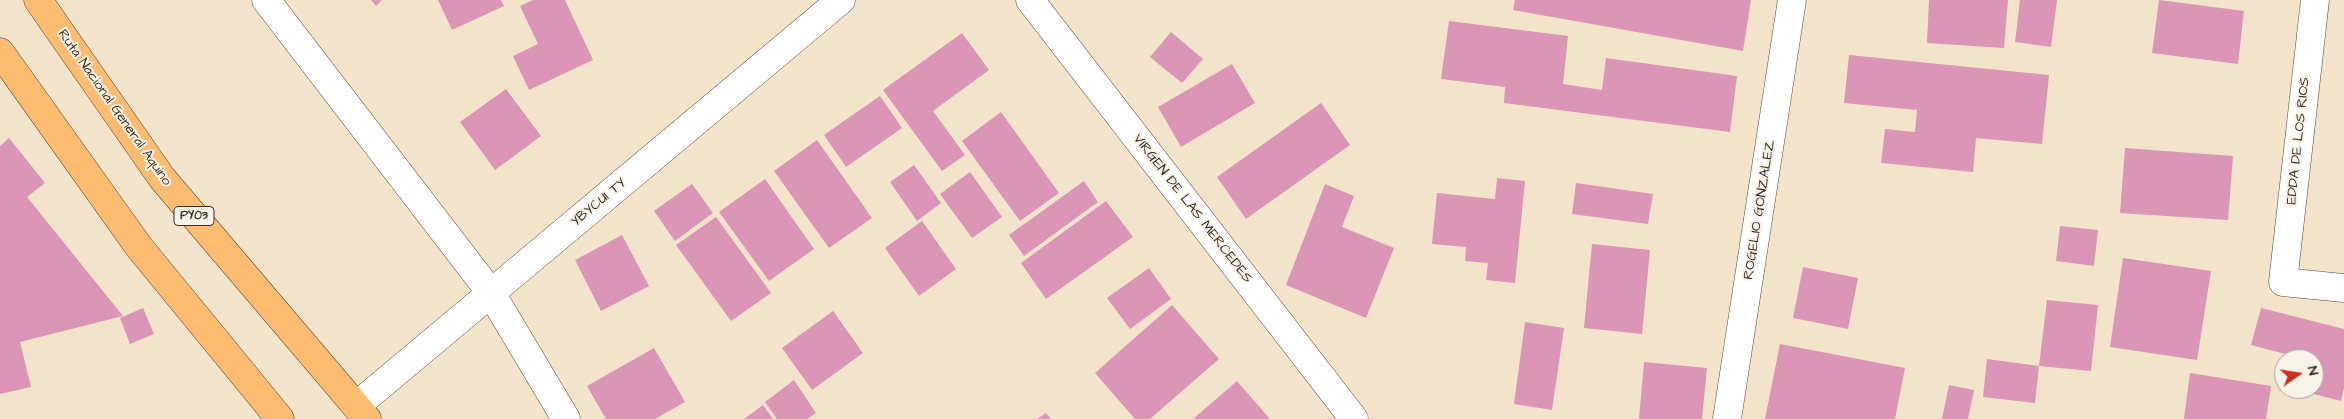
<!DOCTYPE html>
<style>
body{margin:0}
#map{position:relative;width:2344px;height:419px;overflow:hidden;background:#f2e4ca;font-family:"Architects Daughter",sans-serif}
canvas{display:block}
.north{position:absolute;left:2274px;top:349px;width:50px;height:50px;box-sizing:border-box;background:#f7f3e8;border:1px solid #aca397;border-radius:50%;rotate:77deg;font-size:14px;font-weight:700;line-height:20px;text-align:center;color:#3b2a1e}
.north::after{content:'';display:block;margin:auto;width:18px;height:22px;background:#c8321e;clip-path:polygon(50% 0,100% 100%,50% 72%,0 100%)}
</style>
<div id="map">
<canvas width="2344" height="419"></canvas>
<div class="north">N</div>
</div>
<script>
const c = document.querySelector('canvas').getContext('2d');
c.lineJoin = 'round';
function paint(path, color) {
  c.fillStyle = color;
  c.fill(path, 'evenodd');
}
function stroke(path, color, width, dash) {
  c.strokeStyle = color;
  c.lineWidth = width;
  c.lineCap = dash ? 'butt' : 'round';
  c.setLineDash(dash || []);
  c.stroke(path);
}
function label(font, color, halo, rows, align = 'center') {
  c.font = font + ' "Architects Daughter",sans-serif';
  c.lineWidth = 4;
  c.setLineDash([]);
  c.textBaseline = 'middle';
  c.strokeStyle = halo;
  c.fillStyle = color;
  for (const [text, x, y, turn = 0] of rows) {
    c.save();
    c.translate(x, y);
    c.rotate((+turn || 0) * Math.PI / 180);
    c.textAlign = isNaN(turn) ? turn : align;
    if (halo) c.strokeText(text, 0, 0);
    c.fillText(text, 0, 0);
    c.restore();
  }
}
paint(new Path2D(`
 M 371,0 L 382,0 L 376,6 Z
 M 438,0 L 501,0 L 504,6 L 452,30 Z
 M 533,0 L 565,0 L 593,60 L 529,90 L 513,56 L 538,44 L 520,6 Z
 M 1515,0 L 1751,0 L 1743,51 L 1513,10 Z
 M 1929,0 L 2008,0 L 2004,48 L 1927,43 Z
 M 2020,0 L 2057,0 L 2051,47 L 2015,42 Z
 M 2159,0 L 2244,11 L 2238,64 L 2152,53 Z
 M 1449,21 L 1568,36 L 1563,84 L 1602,90 L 1606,58 L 1737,76 L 1730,132 L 1504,103 L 1505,87 L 1441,79 Z
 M 1171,32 L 1203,59 L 1182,83 L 1150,57 Z
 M 962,33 L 989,70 L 933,111 L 965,155 L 942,171 L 883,90 Z
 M 1849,55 L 2049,75 L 2042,144 L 1976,138 L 1973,172 L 1881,163 L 1885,129 L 1915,132 L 1917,110 L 1844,103 Z
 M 1232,64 L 1255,103 L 1181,147 L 1158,107 Z
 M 506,89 L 541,136 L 495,170 L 460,122 Z
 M 880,96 L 902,128 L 846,167 L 824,135 Z
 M 1321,103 L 1350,145 L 1246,219 L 1217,177 Z
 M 1001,112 L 1059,193 L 1020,221 L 962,141 Z
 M 9,138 L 45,183 L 27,197 L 123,316 L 20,342 L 31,387 L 0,394 L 0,146 Z
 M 817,140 L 872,218 L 829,248 L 774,171 Z
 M 2125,148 L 2233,156 L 2228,220 L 2120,213 Z
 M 914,165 L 941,203 L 917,221 L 890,182 Z
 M 970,172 L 1002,217 L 972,238 L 940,194 Z
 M 1497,178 L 1525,181 L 1515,283 L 1486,280 L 1488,263 L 1465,261 L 1466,247 L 1432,244 L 1437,193 L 1495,199 Z
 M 765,179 L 814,249 L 769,281 L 719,212 Z
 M 1084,181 L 1098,202 L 1024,256 L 1009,235 Z
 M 1576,183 L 1653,194 L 1648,224 L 1572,214 Z
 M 692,184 L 713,213 L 675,241 L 654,211 Z
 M 1325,184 L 1354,196 L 1342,227 L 1394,248 L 1366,318 L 1286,285 Z
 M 1106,201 L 1133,237 L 1046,299 L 1021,263 Z
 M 716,217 L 771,293 L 731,321 L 676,245 Z
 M 922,221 L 956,269 L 919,296 L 885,248 Z
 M 2060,226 L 2098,230 L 2094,266 L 2056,261 Z
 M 622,235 L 649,286 L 601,311 L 575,260 Z
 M 1592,244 L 1650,250 L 1642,334 L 1584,328 Z
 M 2123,258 L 2211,271 L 2197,360 L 2110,347 Z
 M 1803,267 L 1858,278 L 1848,329 L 1793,318 Z
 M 1149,268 L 1171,299 L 1130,329 L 1107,298 Z
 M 2047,300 L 2098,305 L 2091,371 L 2039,366 Z
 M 1172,305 L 1219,359 L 1150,419 L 1135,419 L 1095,373 Z
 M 143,308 L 154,334 L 130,344 L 120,318 Z
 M 2261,308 L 2344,329 L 2344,388 L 2341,401 L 2298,390 L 2314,389 L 2314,359 L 2292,359 L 2293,356 L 2251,345 Z
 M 833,311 L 863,353 L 812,390 L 782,348 Z
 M 1525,322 L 1564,328 L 1552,410 L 1514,404 Z
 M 1780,344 L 1905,368 L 1895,419 L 1765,419 Z
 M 654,348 L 685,402 L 655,419 L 606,419 L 587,386 Z
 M 1987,359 L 2039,366 L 2035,403 L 1983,397 Z
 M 1644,362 L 1707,368 L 1702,419 L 1639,419 Z
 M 2190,373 L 2271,386 L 2266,419 L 2184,419 Z
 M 794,380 L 816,413 L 807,419 L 777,419 L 765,402 Z
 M 1237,381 L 1270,419 L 1193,419 Z
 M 1949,385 L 1974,390 L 1968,419 L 1942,419 Z
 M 763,405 L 773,419 L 744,419 Z
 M 1046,413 L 1051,419 L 1037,419 Z`), '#db95b6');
const minor = new Path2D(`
 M 266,0 L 491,293 L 566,419
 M 1030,0 L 1354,419
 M 2315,0 L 2283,282 L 2344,288
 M 356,406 L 841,0
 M 1727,419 L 1792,0`);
const trunk = new Path2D(`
 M 38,0 L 162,178 L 367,419
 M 0,52 L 139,247 L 280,419`);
stroke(minor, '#564638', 29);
stroke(trunk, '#564638', 29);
stroke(minor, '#fff', 28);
stroke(trunk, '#fdbc6f', 28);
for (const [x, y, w] of [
 [194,216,40]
]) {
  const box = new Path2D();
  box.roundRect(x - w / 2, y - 9.5, w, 19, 4);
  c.fillStyle = '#f7f3e8';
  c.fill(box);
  stroke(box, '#3b2a1e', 1);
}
label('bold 12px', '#3b2a1e', null, [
 ["PY03",194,216]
]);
label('14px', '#3b2a1e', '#f7f3e8', [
 ["Ruta Nacional General Aquino",114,108,55],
 ["EDDA DE LOS RIOS",2299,141,-84],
 ["YBYCUI TY",599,203,-40],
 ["VIRGEN DE LAS MERCEDES",1192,209,52],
 ["ROGELIO GONZALEZ",1760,210,-81]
]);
</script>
